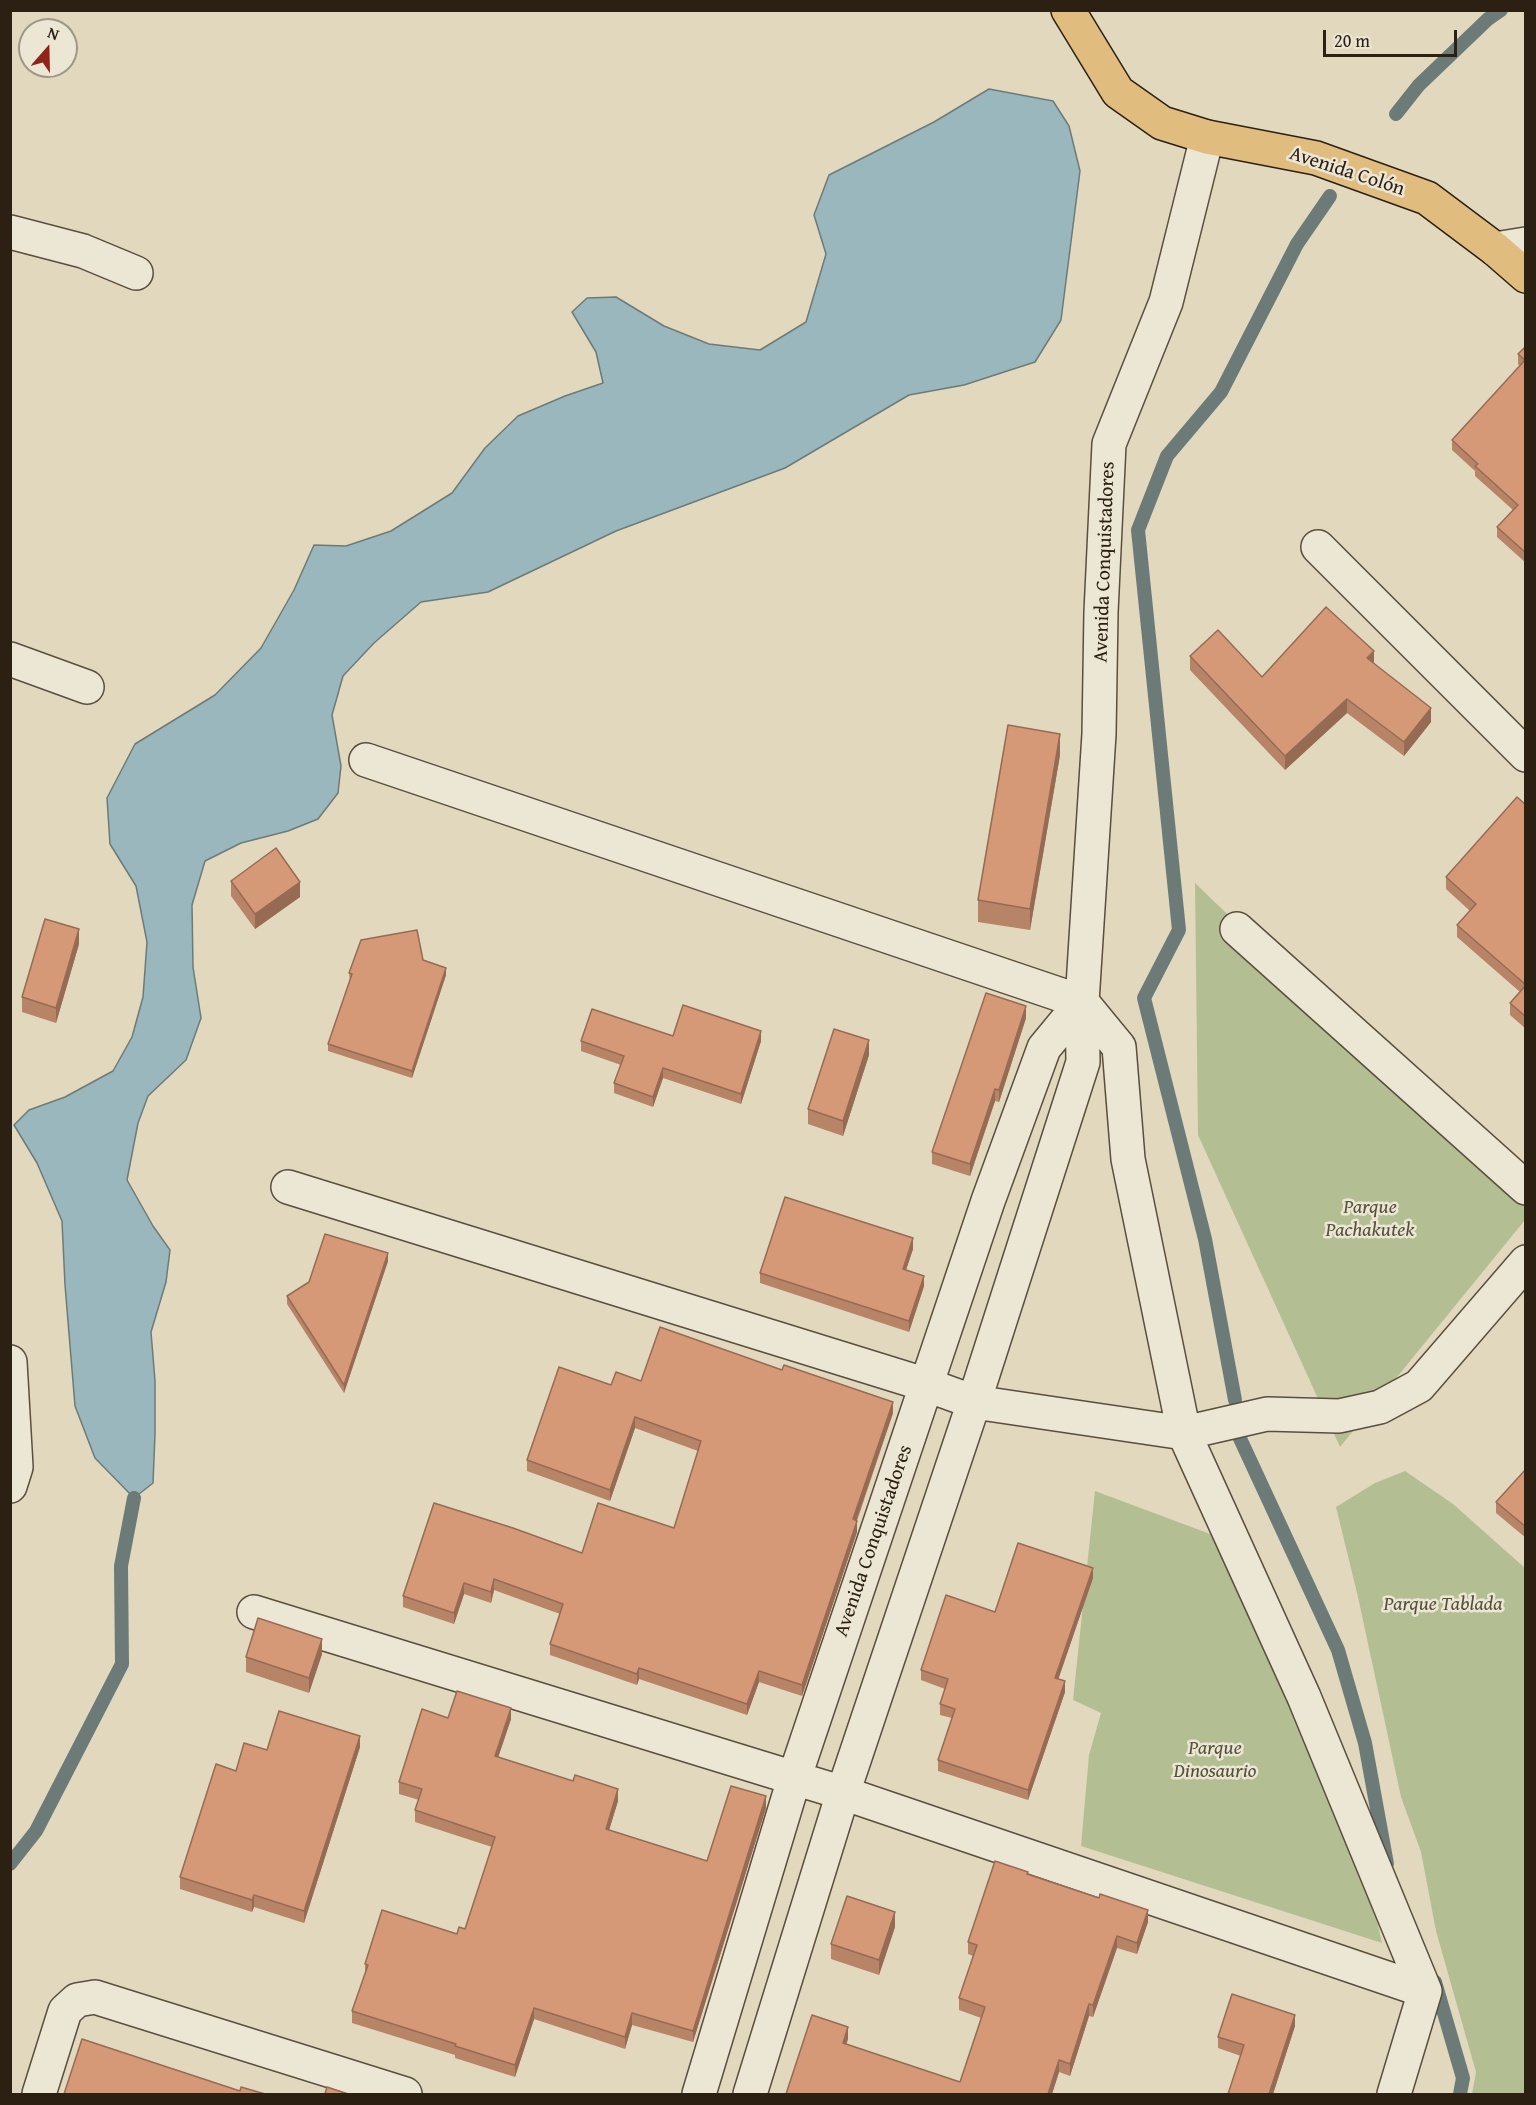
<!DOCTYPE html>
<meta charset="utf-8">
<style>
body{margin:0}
#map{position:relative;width:1536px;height:2105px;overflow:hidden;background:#e2d8be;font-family:"Gentium Book Plus",serif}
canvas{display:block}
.frame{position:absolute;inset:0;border:12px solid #2c2013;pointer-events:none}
.north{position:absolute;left:18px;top:18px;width:60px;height:60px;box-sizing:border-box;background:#ece6d5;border:2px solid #9f9787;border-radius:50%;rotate:20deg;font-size:16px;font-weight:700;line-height:24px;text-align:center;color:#2c2013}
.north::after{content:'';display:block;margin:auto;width:21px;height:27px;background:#8f2418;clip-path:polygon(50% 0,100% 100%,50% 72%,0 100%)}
.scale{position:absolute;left:1323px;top:30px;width:134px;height:27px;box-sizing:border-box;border:3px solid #2c2013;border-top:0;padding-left:8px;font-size:18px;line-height:21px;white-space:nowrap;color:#2c2013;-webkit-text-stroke:4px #ece6d5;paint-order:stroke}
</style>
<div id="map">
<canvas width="1536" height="2105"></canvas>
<div class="frame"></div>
<div class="north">N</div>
<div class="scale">20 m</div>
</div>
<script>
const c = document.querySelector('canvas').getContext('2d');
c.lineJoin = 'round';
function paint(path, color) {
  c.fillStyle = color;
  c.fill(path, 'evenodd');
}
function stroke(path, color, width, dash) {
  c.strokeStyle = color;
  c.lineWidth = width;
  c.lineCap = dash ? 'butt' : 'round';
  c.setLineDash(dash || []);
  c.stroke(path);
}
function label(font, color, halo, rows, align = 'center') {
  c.font = font + ' "Gentium Book Plus",serif';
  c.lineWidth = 5;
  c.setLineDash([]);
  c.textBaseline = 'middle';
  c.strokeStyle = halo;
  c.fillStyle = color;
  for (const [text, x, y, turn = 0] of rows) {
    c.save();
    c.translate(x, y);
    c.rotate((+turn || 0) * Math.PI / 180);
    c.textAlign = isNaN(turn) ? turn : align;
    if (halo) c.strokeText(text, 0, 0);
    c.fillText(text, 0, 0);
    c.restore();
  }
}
paint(new Path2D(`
 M 1195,883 L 1525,1201 L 1525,1220 L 1340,1447 L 1198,1135 Z
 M 1405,1471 L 1453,1504 L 1525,1568 L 1525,2094 L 1472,2094 L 1476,2072 L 1436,1931 L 1421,1852 L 1401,1797 L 1358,1597 L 1336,1507 L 1375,1483 Z
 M 1095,1491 L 1229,1541 L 1334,1731 L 1382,1943 L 1081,1846 L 1089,1755 L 1101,1713 L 1073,1700 Z`), '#b3bf92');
const water = new Path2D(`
 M 989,89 L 1053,101 L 1069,126 L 1080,171 L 1061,320 L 1035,362 L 964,385 L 909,395 L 785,468 L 616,531 L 488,592 L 421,602 L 374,643 L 343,676 L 332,715 L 341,766 L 338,793 L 318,819 L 288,831 L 241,843 L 205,861 L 192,905 L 193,967 L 201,1018 L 186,1060 L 148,1096 L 138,1123 L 127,1180 L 153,1226 L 170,1250 L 166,1282 L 151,1332 L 155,1381 L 155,1434 L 153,1483 L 134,1498 L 95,1458 L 75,1406 L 65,1285 L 62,1221 L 37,1163 L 14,1125 L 29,1110 L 65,1097 L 113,1071 L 132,1037 L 143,997 L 147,942 L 136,886 L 110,844 L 107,798 L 135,744 L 215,695 L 261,648 L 294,590 L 314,545 L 346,546 L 391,531 L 452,493 L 485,448 L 518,416 L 565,396 L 603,383 L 596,352 L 572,312 L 587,298 L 616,297 L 664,326 L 709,344 L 760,350 L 806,322 L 826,254 L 814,215 L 829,175 L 934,122 Z`);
paint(water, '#99b7bc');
stroke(water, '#6d7b78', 1.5);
stroke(new Path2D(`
 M 1396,114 L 1419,85 L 1488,19 L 1501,10
 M 1235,1400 L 1205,1239 L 1144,998 L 1179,930 L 1138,530 L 1167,456 L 1221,392 L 1297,244 L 1330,196
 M 1237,1432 L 1338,1650 L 1365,1743 L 1387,1864
 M 10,1864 L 36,1831 L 122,1664 L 121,1566 L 134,1498
 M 1435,1982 L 1463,2078 L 1460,2094`), '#6d7b78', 14);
const street = new Path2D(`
 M 10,232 L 83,251 L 136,273
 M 1495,249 L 1526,244
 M 1318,547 L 1526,755
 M 10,659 L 87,687
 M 366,760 L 1082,1002 L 1119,1047 L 1128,1159 L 1184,1433 L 1304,1697 L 1425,1991 L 1394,2094
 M 1237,929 L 1526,1188
 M 288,1187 L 927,1385 L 974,1402 L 1184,1433 L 1267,1414 L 1339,1416 L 1380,1407 L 1419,1386 L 1526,1262
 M 10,1362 L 16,1467 L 10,1486
 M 254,1612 L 843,1793 L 1425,1991
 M 39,2094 L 65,2011 L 77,2000 L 95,1997 L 405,2094
 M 699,2094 L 794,1779 L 988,1201 L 1044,1048 L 1082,1002
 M 750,2094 L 843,1793 L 974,1402 L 1083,1062 L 1082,1002 L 1099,734 L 1101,612 L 1109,444 L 1166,302 L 1207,137`);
const primary = new Path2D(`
 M 1068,10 L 1118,92 L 1162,123 L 1207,137 L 1316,158 L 1427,198 L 1495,249 L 1526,276`);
stroke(street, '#5a4e3e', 36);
stroke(primary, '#2c2013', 36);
stroke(street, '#ece6d5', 33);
stroke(primary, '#e1bc7f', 33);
paint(new Path2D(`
 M 1526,346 L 1526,563 L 1497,537 L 1497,527 L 1513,510 L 1475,476 L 1475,471 L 1452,450 L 1452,440 L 1520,366 L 1518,364 L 1518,354 Z
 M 1190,656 L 1262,677 L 1374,663 L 1431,722 L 1404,756 L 1347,713 L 1285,770 L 1190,670 Z
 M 1060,755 L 1030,930 L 978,922 L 978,900 Z
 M 1526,805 L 1526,1029 L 1510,1015 L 1510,1003 L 1520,992 L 1457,937 L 1457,925 L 1470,911 L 1446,889 L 1446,877 Z
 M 231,881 L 300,897 L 255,929 L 231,896 Z
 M 79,944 L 56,1023 L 22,1012 L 22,997 Z
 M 423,960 L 446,975 L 412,1078 L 328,1051 L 328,1044 L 350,981 L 349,973 Z
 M 1026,1018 L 999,1102 L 995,1101 L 970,1176 L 932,1164 L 932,1152 Z
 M 673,1036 L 761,1041 L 741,1104 L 663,1078 L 653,1107 L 614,1093 L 614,1083 L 621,1065 L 581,1051 L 581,1041 Z
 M 869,1055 L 843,1136 L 808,1124 L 808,1109 Z
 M 913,1249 L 906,1270 L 924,1286 L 909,1332 L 760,1283 L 760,1273 Z
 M 388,1261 L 344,1393 L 287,1304 L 287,1296 Z
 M 641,1381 L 893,1413 L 857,1521 L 857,1532 L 802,1696 L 759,1682 L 747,1715 L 639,1679 L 637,1685 L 550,1655 L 550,1644 L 560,1614 L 494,1590 L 491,1603 L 464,1594 L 454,1624 L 403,1607 L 403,1596 L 582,1553 L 674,1528 L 698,1451 L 635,1428 L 610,1501 L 527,1471 L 527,1460 L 611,1385 Z
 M 1526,1469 L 1526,1538 L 1496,1513 L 1496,1502 Z
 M 1093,1578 L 1058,1679 L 1065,1692 L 1028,1800 L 938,1771 L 938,1760 L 952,1718 L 940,1715 L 940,1704 L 945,1689 L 921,1680 L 921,1670 L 995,1612 Z
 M 322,1654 L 309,1693 L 246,1672 L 246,1657 Z
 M 448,1718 L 511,1719 L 498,1757 L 618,1801 L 609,1830 L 707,1861 L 766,1808 L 693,2042 L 632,2025 L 625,2049 L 534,2019 L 515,2077 L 455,2058 L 455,2055 L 352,2023 L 352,2011 L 365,1974 L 365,1964 L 457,1934 L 465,1929 L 492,1847 L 415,1822 L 415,1810 L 419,1800 L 399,1794 L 399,1782 Z
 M 360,1747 L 304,1923 L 254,1907 L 252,1912 L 180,1889 L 180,1877 L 236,1771 L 267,1750 Z
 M 1028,1875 L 1148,1922 L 1137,1954 L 1117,1948 L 1093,2017 L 1089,2016 L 1070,2076 L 1059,2072 L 1052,2094 L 786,2094 L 848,2039 L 846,2044 L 960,2082 L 981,2018 L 959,2010 L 959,1998 L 973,1956 L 968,1954 L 968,1942 Z
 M 895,1927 L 879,1975 L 831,1959 L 831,1944 Z
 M 1295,2026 L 1273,2094 L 1228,2094 L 1241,2056 L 1218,2048 L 1218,2037 Z`), '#b88467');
paint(new Path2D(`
 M 1374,651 L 1374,665 L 1367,658 Z
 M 1347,699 L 1347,713 L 1285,770 L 1285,756 Z
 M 1431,708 L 1431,722 L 1404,756 L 1404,742 Z
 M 1060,734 L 1060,755 L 1030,930 L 1030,909 Z
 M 300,882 L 300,897 L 255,929 L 255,914 Z
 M 79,929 L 79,944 L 56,1023 L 56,1008 Z
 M 446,968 L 446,975 L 412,1078 L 412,1071 Z
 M 1026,1006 L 1026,1018 L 999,1102 L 999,1090 Z
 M 761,1031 L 761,1041 L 741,1104 L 741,1094 Z
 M 869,1040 L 869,1055 L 843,1136 L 843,1121 Z
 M 663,1068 L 663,1078 L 653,1107 L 653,1097 Z
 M 995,1089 L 995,1101 L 970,1176 L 970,1164 Z
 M 913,1238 L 913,1249 L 903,1279 L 903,1269 Z
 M 388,1253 L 388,1261 L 344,1393 L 344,1385 Z
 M 924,1276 L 924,1286 L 909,1332 L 909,1321 Z
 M 893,1402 L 893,1413 L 853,1530 L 853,1519 Z
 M 635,1417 L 635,1428 L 610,1501 L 610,1490 Z
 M 857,1521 L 857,1532 L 802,1696 L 802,1685 Z
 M 1093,1568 L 1093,1578 L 1055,1689 L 1055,1678 Z
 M 494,1579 L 494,1590 L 491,1603 L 491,1592 Z
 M 464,1583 L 464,1594 L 454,1624 L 454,1613 Z
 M 322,1639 L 322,1654 L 309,1693 L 309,1678 Z
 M 639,1668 L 639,1679 L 637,1685 L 637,1674 Z
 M 759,1671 L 759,1682 L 747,1715 L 747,1704 Z
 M 1065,1681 L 1065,1692 L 1028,1800 L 1028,1790 Z
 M 511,1708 L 511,1719 L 495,1767 L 495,1756 Z
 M 360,1736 L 360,1747 L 304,1923 L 304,1911 Z
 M 618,1789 L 618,1801 L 606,1840 L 606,1829 Z
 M 766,1796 L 766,1808 L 693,2042 L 693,2031 Z
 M 254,1895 L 254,1907 L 252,1912 L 252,1900 Z
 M 1148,1910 L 1148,1922 L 1137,1954 L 1137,1943 Z
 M 895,1912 L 895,1927 L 879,1975 L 879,1960 Z
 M 1117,1936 L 1117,1948 L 1093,2017 L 1093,2005 Z
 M 1089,2004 L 1089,2016 L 1070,2076 L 1070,2064 Z
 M 534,2008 L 534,2019 L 515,2077 L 515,2065 Z
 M 632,2013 L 632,2025 L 625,2049 L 625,2037 Z
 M 1295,2015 L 1295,2026 L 1273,2094 L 1269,2094 Z
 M 848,2027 L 848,2039 L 843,2055 L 843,2043 Z
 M 1059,2060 L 1059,2072 L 1052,2094 L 1048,2094 Z`), '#966b54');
const building = new Path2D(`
 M 1526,346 L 1526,553 L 1497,527 L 1518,505 L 1475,466 L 1478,464 L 1452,440 L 1525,360 L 1518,354 Z
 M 1326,607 L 1374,651 L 1367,658 L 1431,708 L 1404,742 L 1347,699 L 1285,756 L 1190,656 L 1218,630 L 1262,677 Z
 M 1008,725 L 1060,734 L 1030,909 L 978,900 Z
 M 1517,797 L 1526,805 L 1526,985 L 1457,925 L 1476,904 L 1446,877 Z
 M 276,848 L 300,882 L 255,914 L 231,881 Z
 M 45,919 L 79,929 L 56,1008 L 22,997 Z
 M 417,930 L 423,960 L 446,968 L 412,1071 L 328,1044 L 352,974 L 349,973 L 361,940 Z
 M 1526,985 L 1526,1017 L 1510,1003 Z
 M 986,993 L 1026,1006 L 999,1090 L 995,1089 L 970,1164 L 932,1152 Z
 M 683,1005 L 761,1031 L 741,1094 L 663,1068 L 653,1097 L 614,1083 L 624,1056 L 581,1041 L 592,1009 L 673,1036 Z
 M 834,1029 L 869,1040 L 843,1121 L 808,1109 Z
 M 785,1197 L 913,1238 L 903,1269 L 924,1276 L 909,1321 L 760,1273 Z
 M 325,1234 L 388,1253 L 344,1385 L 287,1296 L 309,1282 Z
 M 660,1327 L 782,1370 L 784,1365 L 893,1402 L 853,1519 L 857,1521 L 802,1685 L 759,1671 L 747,1704 L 639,1668 L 637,1674 L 550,1644 L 563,1604 L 494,1579 L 491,1592 L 464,1583 L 454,1613 L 403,1596 L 434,1503 L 513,1528 L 582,1553 L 598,1503 L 674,1528 L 701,1441 L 635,1417 L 610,1490 L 527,1460 L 559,1367 L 611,1385 L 616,1372 L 641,1381 Z
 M 1526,1469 L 1526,1527 L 1496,1502 Z
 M 1018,1543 L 1093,1568 L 1055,1678 L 1065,1681 L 1028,1790 L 938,1760 L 955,1709 L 940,1704 L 948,1679 L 921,1670 L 946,1595 L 995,1612 Z
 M 258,1618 L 322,1639 L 309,1678 L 246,1657 Z
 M 457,1691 L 511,1708 L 495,1756 L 573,1781 L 575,1775 L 618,1789 L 606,1829 L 707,1861 L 731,1786 L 766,1796 L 693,2031 L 632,2013 L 625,2037 L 534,2008 L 515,2065 L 455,2046 L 456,2044 L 352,2011 L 368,1965 L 365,1964 L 382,1910 L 457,1934 L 459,1927 L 465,1929 L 495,1837 L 415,1810 L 422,1789 L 399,1782 L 422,1709 L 448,1718 Z
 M 279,1711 L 360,1736 L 304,1911 L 254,1895 L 252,1900 L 180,1877 L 216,1764 L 236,1771 L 244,1743 L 267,1750 Z
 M 995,1861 L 1028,1872 L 1027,1874 L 1099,1898 L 1100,1894 L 1148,1910 L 1137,1943 L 1117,1936 L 1093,2005 L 1089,2004 L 1070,2064 L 1059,2060 L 1048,2094 L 786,2094 L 812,2015 L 848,2027 L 843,2043 L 960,2082 L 985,2007 L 959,1998 L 977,1945 L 968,1942 Z
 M 847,1896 L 895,1912 L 879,1960 L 831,1944 Z
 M 1232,1994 L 1295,2015 L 1269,2094 L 1228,2094 L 1244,2045 L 1218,2037 Z
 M 82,2039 L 240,2091 L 241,2087 L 265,2094 L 64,2094 Z
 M 327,2087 L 348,2094 L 325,2094 Z`);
paint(building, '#d69978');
stroke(building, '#966b54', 1.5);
label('20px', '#2c2013', '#ece6d5', [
 ["Avenida Colón",1347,172,18],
 ["Avenida Conquistadores",1105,562,-88],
 ["Avenida Conquistadores",874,1541,-71]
]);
label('italic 20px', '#545039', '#ece6d5', [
 ["Parque",1370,1208],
 ["Pachakutek",1370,1231],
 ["Parque Tablada",1443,1605],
 ["Parque",1215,1749],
 ["Dinosaurio",1215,1772]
]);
</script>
